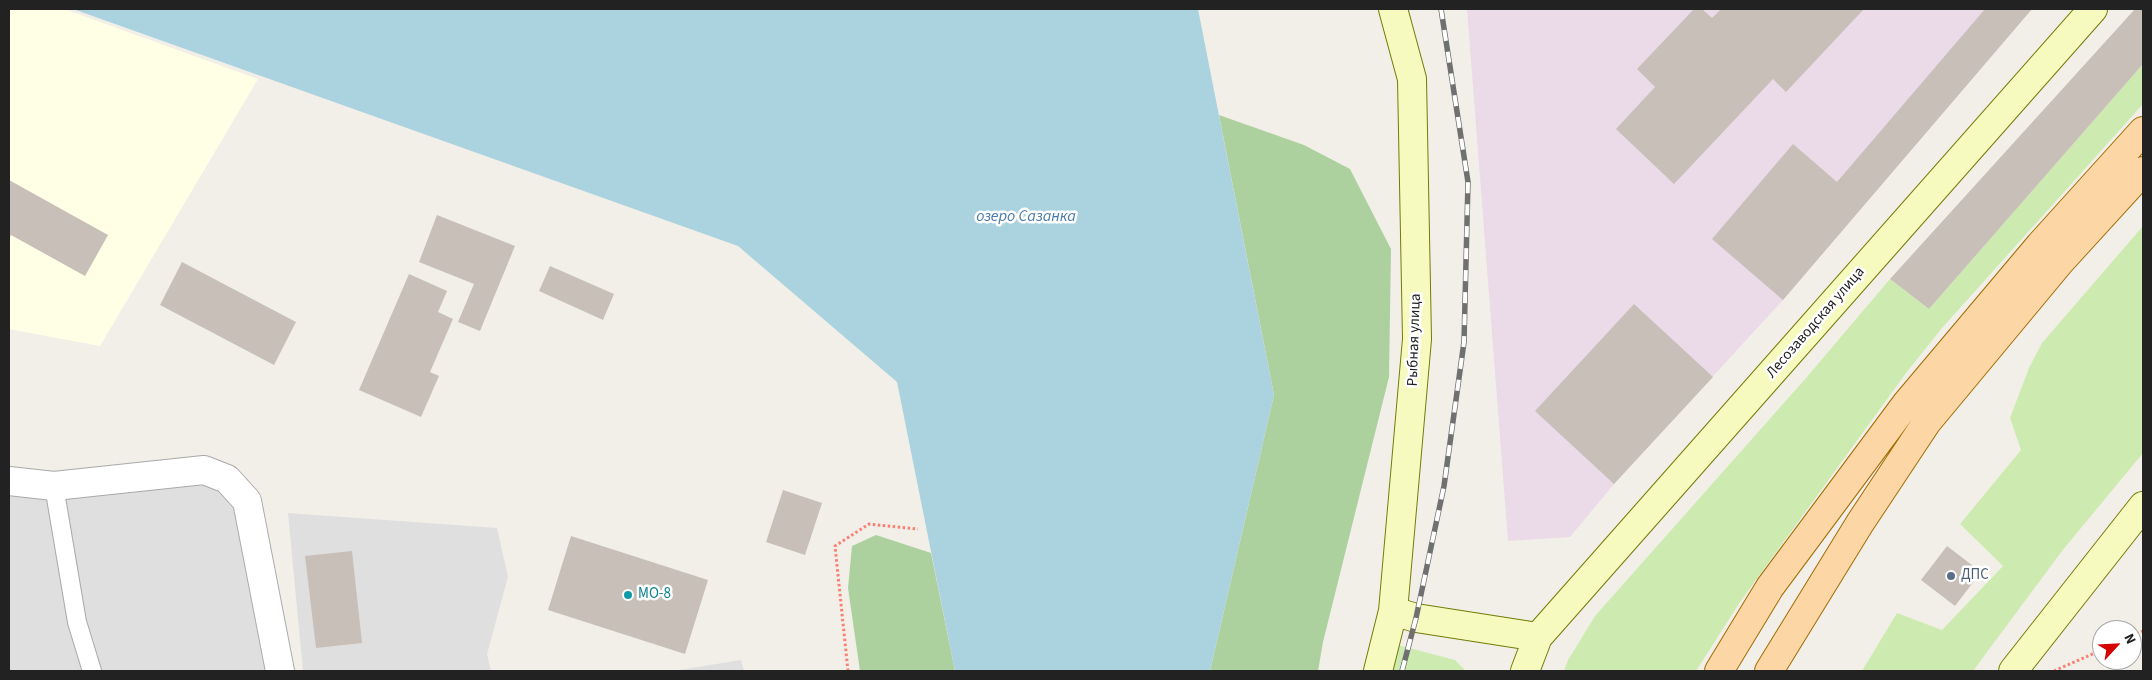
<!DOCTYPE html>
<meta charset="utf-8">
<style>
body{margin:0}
#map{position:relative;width:2152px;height:680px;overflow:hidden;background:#f2efe9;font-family:"Source Sans 3",sans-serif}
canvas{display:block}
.frame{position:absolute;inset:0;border:10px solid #222;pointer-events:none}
.north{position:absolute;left:2092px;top:620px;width:50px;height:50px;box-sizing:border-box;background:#fff;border:1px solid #a7a7a7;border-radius:50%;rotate:65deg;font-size:14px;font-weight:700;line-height:20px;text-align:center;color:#222}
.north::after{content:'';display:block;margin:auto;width:18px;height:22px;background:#d40000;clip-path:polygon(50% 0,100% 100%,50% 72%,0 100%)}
</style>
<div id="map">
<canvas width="2152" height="680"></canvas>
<div class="frame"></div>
<div class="north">N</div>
</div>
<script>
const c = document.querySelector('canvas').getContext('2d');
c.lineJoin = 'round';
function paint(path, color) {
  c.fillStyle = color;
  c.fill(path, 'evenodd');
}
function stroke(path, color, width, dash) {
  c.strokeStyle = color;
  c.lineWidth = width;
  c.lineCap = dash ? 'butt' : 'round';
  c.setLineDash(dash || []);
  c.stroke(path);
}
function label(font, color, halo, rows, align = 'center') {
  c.font = font + ' "Source Sans 3",sans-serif';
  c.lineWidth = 5;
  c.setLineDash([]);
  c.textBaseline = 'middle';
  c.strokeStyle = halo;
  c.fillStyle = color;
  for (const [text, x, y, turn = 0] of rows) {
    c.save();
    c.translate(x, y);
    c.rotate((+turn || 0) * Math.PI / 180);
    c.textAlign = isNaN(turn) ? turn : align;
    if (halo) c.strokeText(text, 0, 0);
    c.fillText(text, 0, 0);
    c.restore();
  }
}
paint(new Path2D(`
 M 227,479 L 280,671 L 9,671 L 9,481 Z
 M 288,513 L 497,528 L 508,577 L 487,654 L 491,671 L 303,671 Z
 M 741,660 L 744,671 L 673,671 Z`), '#e0dfdf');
paint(new Path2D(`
 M 1467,9 L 2032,9 L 1783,300 L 1614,484 L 1570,537 L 1508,541 Z`), '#ebdbe8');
paint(new Path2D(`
 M 9,9 L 64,9 L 258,79 L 100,346 L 9,329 Z`), '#ffffe5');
paint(new Path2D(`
 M 2143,64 L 2143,104 L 1942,328 L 1906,373 L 1740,602 L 1696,671 L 1564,671 L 1568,660 L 1595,616 L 1806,378 L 1890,279 L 1929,309 Z
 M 2143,226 L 2143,453 L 2062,551 L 1973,671 L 1862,671 L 1897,613 L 1942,630 L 2003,566 L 1960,524 L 2021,450 L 2010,418 L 2029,368 L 2042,343 Z
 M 1398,645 L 1455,660 L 1466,671 L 1392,671 Z`), '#cdebb0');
paint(new Path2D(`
 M 1219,115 L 1304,145 L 1350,169 L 1391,249 L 1389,377 L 1323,642 L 1318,671 L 1210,671 L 1274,395 Z
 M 876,535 L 931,553 L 955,671 L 860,671 L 848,588 L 852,546 Z`), '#add19e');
paint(new Path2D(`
 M 73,9 L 1198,9 L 1274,395 L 1210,671 L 955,671 L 897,382 L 738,246 Z`), '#aad3df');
paint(new Path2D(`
 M 1694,9 L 1702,9 L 1712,18 L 1721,9 L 1864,9 L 1786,92 L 1773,79 L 1674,184 L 1616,129 L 1655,87 L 1637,69 Z
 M 1985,9 L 2032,9 L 1783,300 L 1712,239 L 1793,144 L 1837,182 Z
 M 2135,9 L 2143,9 L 2143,64 L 1929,309 L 1890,279 Z
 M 9,180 L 108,235 L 85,276 L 11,235 L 9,239 Z
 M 437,215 L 515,246 L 480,331 L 458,322 L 474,284 L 419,262 Z
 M 182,262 L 296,322 L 274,365 L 160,305 Z
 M 550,266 L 614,294 L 603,320 L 539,291 Z
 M 409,274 L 447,291 L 438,312 L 453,319 L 430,372 L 439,376 L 421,417 L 359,390 Z
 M 1634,304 L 1713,377 L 1614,484 L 1535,411 Z
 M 783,490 L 822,503 L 805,555 L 766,542 Z
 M 571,536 L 708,580 L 685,654 L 548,610 Z
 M 1947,546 L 1981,572 L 1955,606 L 1921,580 Z
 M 352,551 L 362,643 L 316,648 L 305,556 Z`), '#c7bfb8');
const lane = new Path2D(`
 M 54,486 L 77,622 L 92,671`);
const street = new Path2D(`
 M 9,481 L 54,486 L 204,470 L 227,479 L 247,501 L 280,671`);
const secondary = new Path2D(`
 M 1393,611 L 1416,618 L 1538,637
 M 1378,671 L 1393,611 L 1417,339 L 1412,79 L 1393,9
 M 1525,671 L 1538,637 L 2093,9
 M 2013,671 L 2143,506`);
const primary = new Path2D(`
 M 1719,671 L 1770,587 L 1906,404 L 2040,245 L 2143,131
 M 1769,671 L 1860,523 L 1927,422 L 2060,262 L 2143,171`);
stroke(lane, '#a9a9a9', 20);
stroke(street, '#a9a9a9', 30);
stroke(secondary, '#707d05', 30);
stroke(primary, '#a06b00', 30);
stroke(new Path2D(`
 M 2132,636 L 2143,631
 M 848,671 L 835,546 L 869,524 L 918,529
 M 2054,671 L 2102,650`), '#fa8072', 3, [2.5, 2.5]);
stroke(lane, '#fff', 18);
stroke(street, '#fff', 28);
stroke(secondary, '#f7fabf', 28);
stroke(primary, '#fcd6a4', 28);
const rail = new Path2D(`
 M 1402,671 L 1416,618 L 1444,486 L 1464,342 L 1468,182 L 1441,9`);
stroke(rail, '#707070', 5.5);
stroke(rail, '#fff', 4, [11]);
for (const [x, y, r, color] of [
 [1951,576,5,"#5c6f8a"],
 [628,595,5,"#0f9aa8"]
]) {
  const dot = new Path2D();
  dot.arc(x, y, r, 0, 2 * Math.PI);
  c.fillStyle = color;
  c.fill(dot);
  stroke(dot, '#fff', 2);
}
label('15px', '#222', '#fff', [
 ["Лесозаводская улица",1816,323,-49],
 ["Рыбная улица",1415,340,-88]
]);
label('15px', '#4e5e75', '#fff', [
 ["ДПС",1961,576]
], 'left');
label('15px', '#0d838f', '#fff', [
 ["MO-8",638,595]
], 'left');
label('italic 16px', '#4a7aab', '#fff', [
 ["озеро Сазанка",1026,217]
]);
</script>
